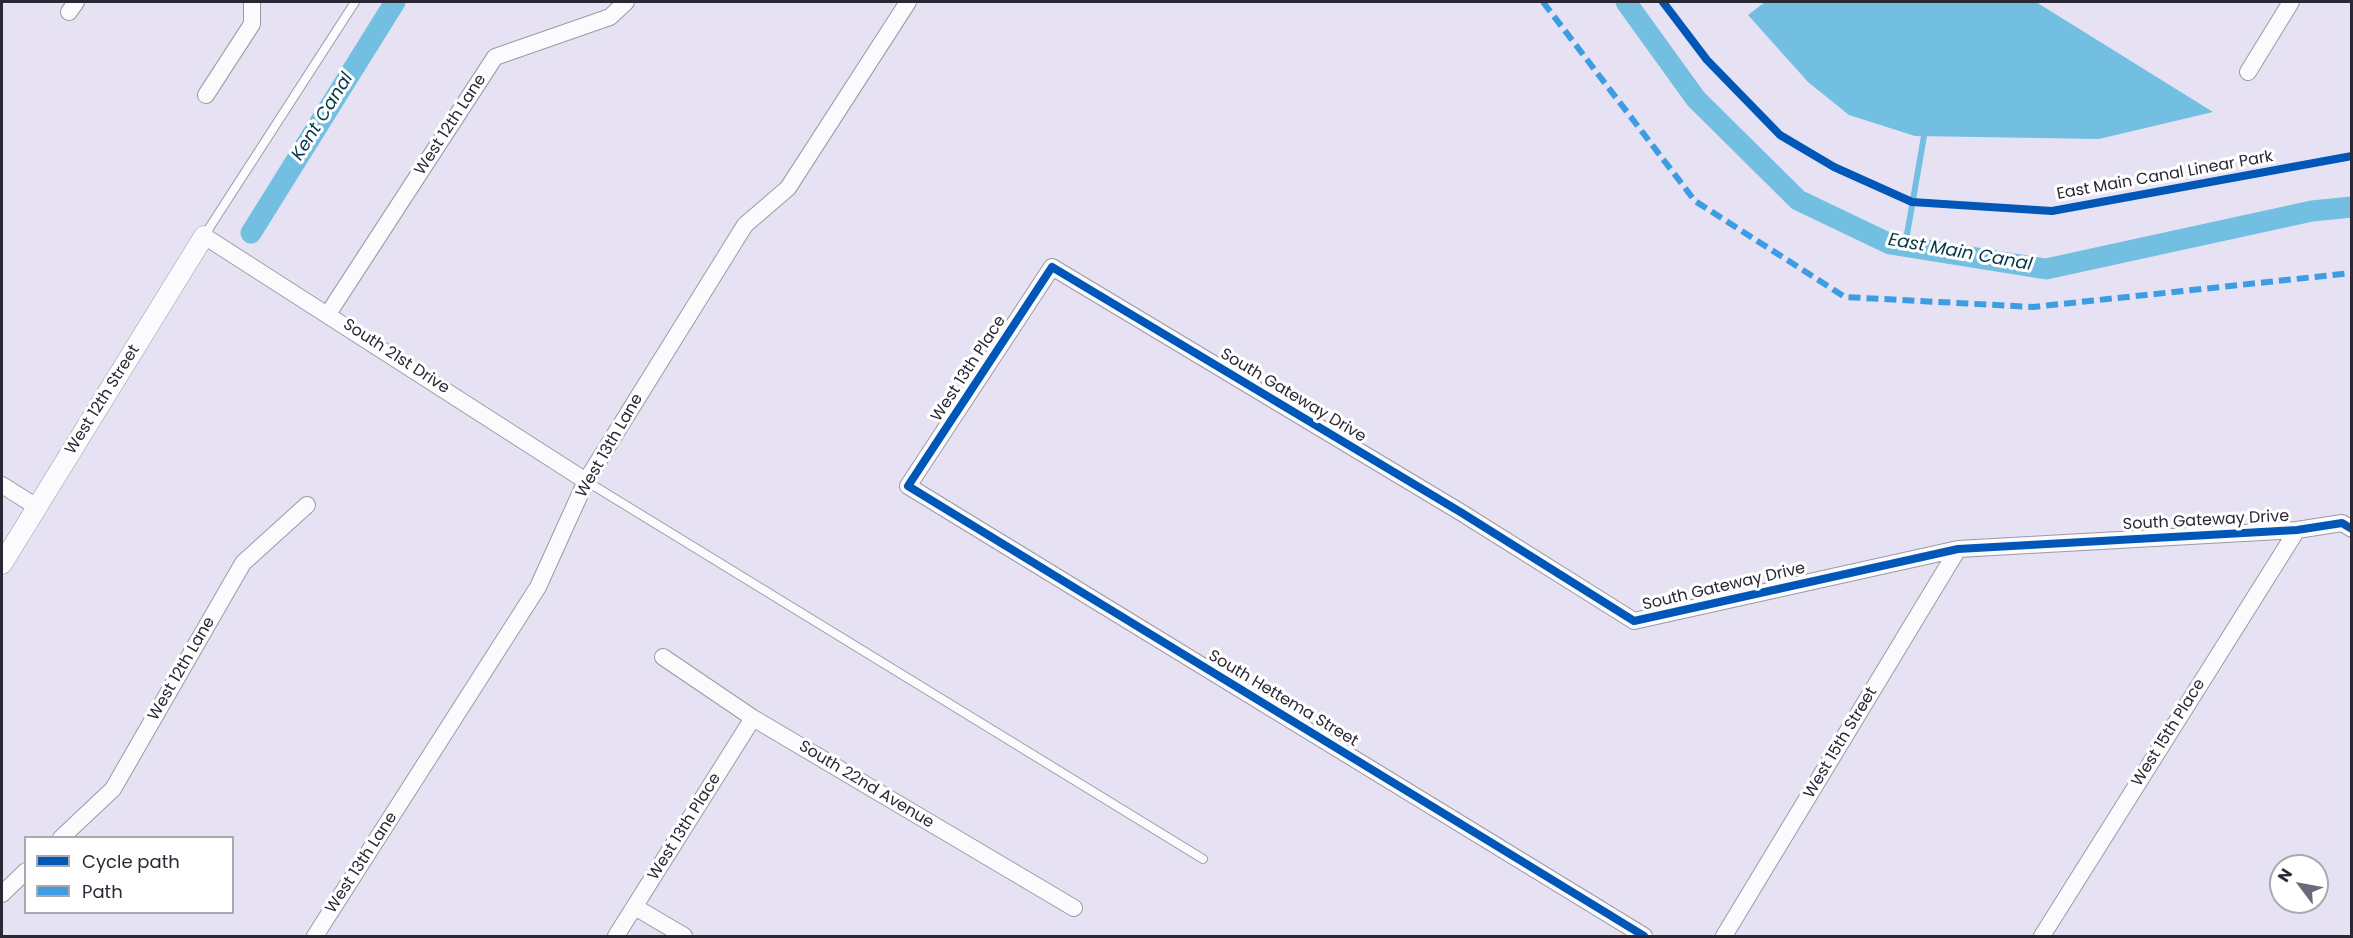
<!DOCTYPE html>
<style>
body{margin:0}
#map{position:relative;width:2353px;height:938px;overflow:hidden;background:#e6e2f4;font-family:Poppins,sans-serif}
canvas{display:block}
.frame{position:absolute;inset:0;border:3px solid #2b2835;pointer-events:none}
.legend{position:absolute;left:24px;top:836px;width:210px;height:78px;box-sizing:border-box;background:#fff;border:2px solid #aaa9ae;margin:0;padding:8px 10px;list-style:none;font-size:18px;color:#2b2835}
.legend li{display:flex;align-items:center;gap:12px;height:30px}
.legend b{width:30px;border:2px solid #aaa9ae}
.north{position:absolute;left:2269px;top:854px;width:60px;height:60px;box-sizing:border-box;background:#fff;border:2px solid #aaa9ae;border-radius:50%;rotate:302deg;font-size:16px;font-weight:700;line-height:24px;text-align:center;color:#2b2835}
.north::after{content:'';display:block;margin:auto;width:21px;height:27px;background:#6c6978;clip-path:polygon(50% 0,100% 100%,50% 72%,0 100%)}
</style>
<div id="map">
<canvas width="2353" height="938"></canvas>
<div class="frame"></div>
<ul class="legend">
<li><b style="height:8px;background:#0057b8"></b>Cycle path</li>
<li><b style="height:8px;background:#3d9ce2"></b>Path</li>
</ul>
<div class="north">N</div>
</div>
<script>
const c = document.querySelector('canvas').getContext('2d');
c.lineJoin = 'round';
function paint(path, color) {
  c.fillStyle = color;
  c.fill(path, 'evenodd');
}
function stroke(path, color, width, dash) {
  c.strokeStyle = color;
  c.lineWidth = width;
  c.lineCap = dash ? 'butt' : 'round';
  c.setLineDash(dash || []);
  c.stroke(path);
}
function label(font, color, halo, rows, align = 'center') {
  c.font = font + ' Poppins,sans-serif';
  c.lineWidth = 6;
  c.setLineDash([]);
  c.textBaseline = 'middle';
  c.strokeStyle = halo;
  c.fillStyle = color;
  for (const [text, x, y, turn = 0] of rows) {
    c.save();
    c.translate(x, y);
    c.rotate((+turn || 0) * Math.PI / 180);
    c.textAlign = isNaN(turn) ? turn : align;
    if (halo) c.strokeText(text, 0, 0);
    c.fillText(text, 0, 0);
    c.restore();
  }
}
paint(new Path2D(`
 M 1765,2 L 2036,2 L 2213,112 L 2099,139 L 1915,136 L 1849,115 L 1808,82 L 1748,15 Z`), '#72bfe2');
stroke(new Path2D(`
 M 1905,246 L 1924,136`), '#72bfe2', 6);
stroke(new Path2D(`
 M 1626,2 L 1696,99 L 1798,200 L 1890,244 L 2046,269 L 2312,211 L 2352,207
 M 251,233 L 395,2`), '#72bfe2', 21);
const service = new Path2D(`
 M 204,236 L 355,2
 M 586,481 L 1203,859`);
const minor = new Path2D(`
 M 69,12 L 76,2
 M 2248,72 L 2291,2
 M 206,95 L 252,24 L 252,2
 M 204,236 L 586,481
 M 328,314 L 495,57 L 610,17 L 626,2
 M 2,485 L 37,507
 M 663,657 L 753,718 L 1074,908
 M 61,838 L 113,789 L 243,563 L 307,505
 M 2,894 L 26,871
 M 635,907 L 684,936
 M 315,936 L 538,587 L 586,481 L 745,225 L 788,188 L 908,2
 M 616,936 L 753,718
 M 1644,936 L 908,486 L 1052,267 L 1462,513 L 1634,621 L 1958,549 L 2297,530 L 2342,523 L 2352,529
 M 1724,936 L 1958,549
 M 2042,936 L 2297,530`);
const tertiary = new Path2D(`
 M 2,564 L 204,236`);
stroke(service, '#9c99a6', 10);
stroke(minor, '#9c99a6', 18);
stroke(tertiary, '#9c99a6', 21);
stroke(service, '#fbfbfd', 8);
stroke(minor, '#fbfbfd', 16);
stroke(tertiary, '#fbfbfd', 20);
stroke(new Path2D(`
 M 1543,2 L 1695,201 L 1845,297 L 2033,307 L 2352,273`), '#3d9ce2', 6, [12, 6]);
stroke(new Path2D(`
 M 1663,2 L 1707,60 L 1780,135 L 1834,167 L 1912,202 L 2052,211 L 2352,156
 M 1644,936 L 908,486 L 1052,267 L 1462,513 L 1634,621 L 1958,549 L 2297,530 L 2342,523 L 2352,529`), '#0057b8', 8);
label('16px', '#2b2835', '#fff', [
 ["West 12th Lane",451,125,-57],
 ["East Main Canal Linear Park",2165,176,-10],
 ["South 21st Drive",396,357,33],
 ["West 13th Place",969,369,-57],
 ["South Gateway Drive",1293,396,31],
 ["West 12th Street",103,400,-58],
 ["West 13th Lane",610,446,-60],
 ["South Gateway Drive",2206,521,-3],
 ["South Gateway Drive",1724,587,-13],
 ["West 12th Lane",182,669,-60],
 ["South Hettema Street",1283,699,31],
 ["West 15th Place",2169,733,-58],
 ["West 15th Street",1841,743,-59],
 ["South 22nd Avenue",866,785,31],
 ["West 13th Place",685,827,-58],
 ["West 13th Lane",362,863,-57]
]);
label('italic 18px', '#033749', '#fff', [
 ["Kent Canal",323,117,-58],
 ["East Main Canal",1960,253,10]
]);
</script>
